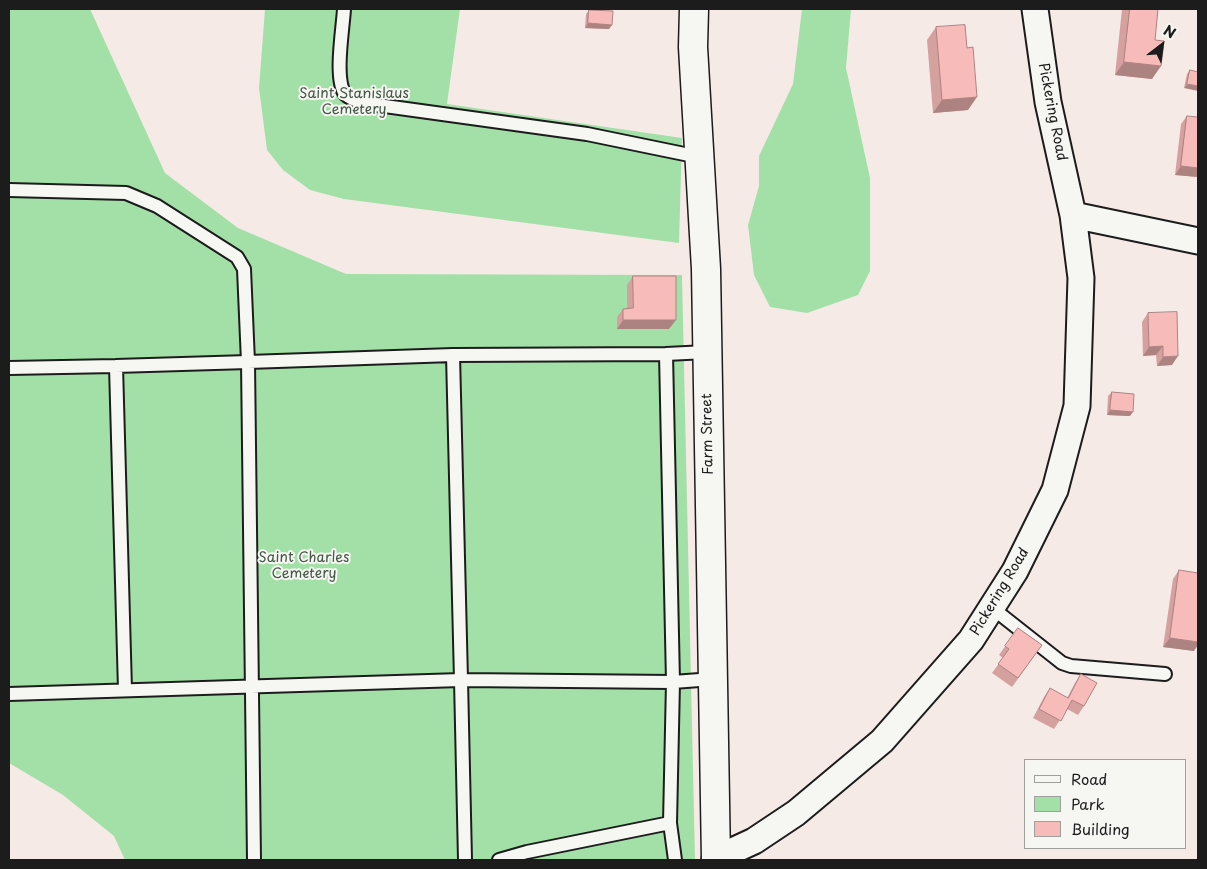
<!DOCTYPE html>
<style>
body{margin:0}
#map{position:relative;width:1207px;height:869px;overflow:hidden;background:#f6eae7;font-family:"Playpen Sans",sans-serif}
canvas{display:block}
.frame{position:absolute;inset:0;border:10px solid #1c1c1c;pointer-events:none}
.legend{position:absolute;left:1024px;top:759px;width:162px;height:90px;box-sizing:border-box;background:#f6f6f2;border:1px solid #9f9f9c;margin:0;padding:6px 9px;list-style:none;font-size:15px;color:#1c1c1c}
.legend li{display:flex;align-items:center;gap:10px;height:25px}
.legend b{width:25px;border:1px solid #9f9f9c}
.north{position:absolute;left:1137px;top:20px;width:50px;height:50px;-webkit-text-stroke:4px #f6f6f2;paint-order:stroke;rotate:30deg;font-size:14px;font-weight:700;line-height:20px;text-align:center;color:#1c1c1c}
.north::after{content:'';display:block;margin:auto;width:18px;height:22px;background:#1c1c1c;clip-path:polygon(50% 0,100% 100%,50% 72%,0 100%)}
</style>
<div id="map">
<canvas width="1207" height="869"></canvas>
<div class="frame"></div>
<ul class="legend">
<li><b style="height:6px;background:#f6f6f2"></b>Road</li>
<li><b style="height:14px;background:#a3e0a7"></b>Park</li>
<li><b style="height:14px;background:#f7bbb9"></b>Building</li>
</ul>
<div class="north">N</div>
</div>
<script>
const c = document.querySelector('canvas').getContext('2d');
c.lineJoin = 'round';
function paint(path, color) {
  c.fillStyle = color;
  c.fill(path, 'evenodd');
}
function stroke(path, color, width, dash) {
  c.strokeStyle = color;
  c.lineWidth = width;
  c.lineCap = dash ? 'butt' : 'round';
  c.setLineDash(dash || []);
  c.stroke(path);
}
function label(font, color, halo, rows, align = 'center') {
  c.font = font + ' "Playpen Sans",sans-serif';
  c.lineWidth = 4;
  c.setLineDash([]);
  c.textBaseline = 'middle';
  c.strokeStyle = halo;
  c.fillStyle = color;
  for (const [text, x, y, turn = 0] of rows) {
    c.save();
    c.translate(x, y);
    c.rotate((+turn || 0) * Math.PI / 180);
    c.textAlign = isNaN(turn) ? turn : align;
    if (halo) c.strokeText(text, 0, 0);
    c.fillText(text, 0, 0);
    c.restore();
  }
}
paint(new Path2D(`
 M 9,9 L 90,9 L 165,173 L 238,228 L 346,274 L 682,275 L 695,860 L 125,860 L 114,836 L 63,795 L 9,763 Z
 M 265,9 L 460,9 L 447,104 L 682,138 L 679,243 L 344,199 L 310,190 L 283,170 L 267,150 L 259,88 Z
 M 802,9 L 851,9 L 846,68 L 870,178 L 870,271 L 858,295 L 807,313 L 770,307 L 754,275 L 748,225 L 759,186 L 759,156 L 793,84 Z`), '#a3e0a7');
const service = new Path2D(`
 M 344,9 C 343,28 334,79 345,94 C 350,99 357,101 363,103 L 587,134 L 699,157
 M 9,190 L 126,193 L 157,206 L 237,257 L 244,269 L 248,362 L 453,355 L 666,354
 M 116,366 L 248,362 L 254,860
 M 9,368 L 116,366 L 125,690
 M 991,607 L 1062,663 L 1071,666 L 1165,674
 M 9,694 L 461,680 L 453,355
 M 465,860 L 461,680 L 673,682 L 713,679
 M 499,860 L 527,852 L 670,823
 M 675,860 L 670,823 L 673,682 L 666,354 L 707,352`);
const minor = new Path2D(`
 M 1073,215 L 1198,241
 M 715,859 L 754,841 L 796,813 L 882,741 L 971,640 L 1015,571 L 1055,490 L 1077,406 L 1081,278 L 1073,215 L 1048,102 L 1035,9`);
const tertiary = new Path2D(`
 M 694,9 L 693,47 L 706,269 L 716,860`);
stroke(service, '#1c1c1c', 16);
stroke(minor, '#1c1c1c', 29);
stroke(tertiary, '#1c1c1c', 31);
stroke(service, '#f6f6f2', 12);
stroke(minor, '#f6f6f2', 25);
stroke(tertiary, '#f6f6f2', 28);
paint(new Path2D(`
 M 1122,9 L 1158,9 L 1155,40 L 1152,79 L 1115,75 Z
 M 589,10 L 609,29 L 585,28 L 586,14 Z
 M 936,27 L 968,110 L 933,113 L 927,40 Z
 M 1190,70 L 1198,72 L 1184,88 L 1187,74 Z
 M 1187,116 L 1198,177 L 1175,175 L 1181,124 Z
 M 633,276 L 669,329 L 617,329 L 617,317 L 623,309 L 627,308 L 627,285 Z
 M 1148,313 L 1172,365 L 1157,366 L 1156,355 L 1143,356 L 1142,322 Z
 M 1112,392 L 1130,416 L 1107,415 L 1108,396 Z
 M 1179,570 L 1194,651 L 1163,647 L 1173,579 Z
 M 1018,628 L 1042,645 L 1012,687 L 992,673 L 1003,658 L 999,655 Z
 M 1081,674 L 1084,706 L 1078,715 L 1067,709 L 1054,729 L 1033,718 L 1044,697 L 1050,688 L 1067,698 L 1075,683 Z`), '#d4a19f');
paint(new Path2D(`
 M 588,23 L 612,25 L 609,29 L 585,28 Z
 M 1124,62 L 1161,66 L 1152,79 L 1115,75 Z
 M 1187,84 L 1198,86 L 1198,91 L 1184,88 Z
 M 977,97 L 968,110 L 933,113 L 942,100 Z
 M 1181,166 L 1198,168 L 1198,177 L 1175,175 Z
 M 623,320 L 676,320 L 669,329 L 617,329 Z
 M 1163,346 L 1156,355 L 1143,356 L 1149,347 Z
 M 1178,356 L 1172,365 L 1157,366 L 1163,357 Z
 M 1110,410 L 1133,412 L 1130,416 L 1107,415 Z
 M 1170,638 L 1198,642 L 1198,645 L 1194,651 L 1163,647 Z`), '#ad8382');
const building = new Path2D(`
 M 1130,9 L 1158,9 L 1155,40 L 1164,41 L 1161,66 L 1124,62 Z
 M 589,10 L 613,11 L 612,25 L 588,23 Z
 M 965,25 L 967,48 L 973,47 L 977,97 L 942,100 L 936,27 Z
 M 1190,70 L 1198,72 L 1198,86 L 1187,84 Z
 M 1187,116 L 1198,117 L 1198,168 L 1181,166 Z
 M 633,276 L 676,276 L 676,320 L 623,320 L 623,309 L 633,308 Z
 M 1177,312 L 1178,356 L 1163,357 L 1163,346 L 1149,347 L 1148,313 Z
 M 1112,392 L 1134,394 L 1133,412 L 1110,410 Z
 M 1179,570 L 1198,573 L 1198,642 L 1170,638 Z
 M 1018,628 L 1042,645 L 1018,678 L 998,664 L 1009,649 L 1005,646 Z
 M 1081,674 L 1097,683 L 1084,706 L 1072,700 L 1061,721 L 1039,709 L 1050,688 L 1068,698 Z`);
paint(building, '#f7bbb9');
stroke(building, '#ad8382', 1);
label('14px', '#445746', '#f6f6f2', [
 ["Saint Stanislaus",354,94],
 ["Cemetery",354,110],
 ["Saint Charles",304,558],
 ["Cemetery",304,574]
]);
label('14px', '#1c1c1c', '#f6f6f2', [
 ["Pickering Road",1052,112,79],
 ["Farm Street",708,434,-91],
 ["Pickering Road",1000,592,-59]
]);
</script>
